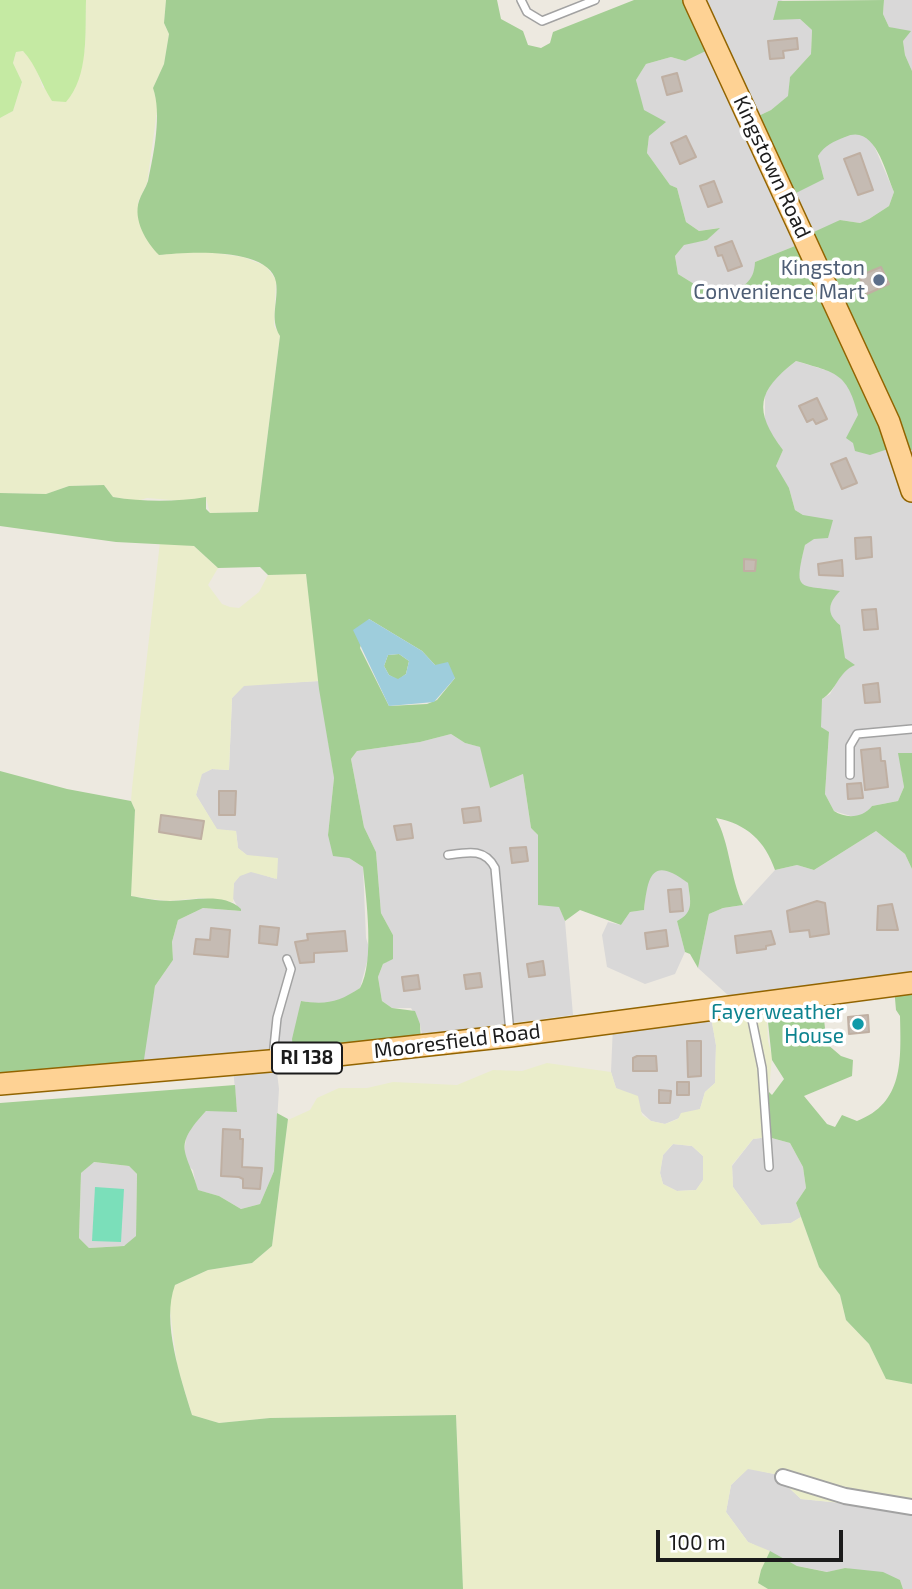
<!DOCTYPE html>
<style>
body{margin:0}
#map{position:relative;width:912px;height:1589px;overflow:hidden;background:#ede9e0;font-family:"Exo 2",sans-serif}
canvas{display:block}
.scale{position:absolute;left:656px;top:1530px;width:187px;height:32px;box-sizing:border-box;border:4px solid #1b1b1b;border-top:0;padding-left:9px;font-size:21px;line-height:24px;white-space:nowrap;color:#1b1b1b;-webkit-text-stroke:5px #fff;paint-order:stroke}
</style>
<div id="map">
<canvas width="912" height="1589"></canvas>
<div class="scale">100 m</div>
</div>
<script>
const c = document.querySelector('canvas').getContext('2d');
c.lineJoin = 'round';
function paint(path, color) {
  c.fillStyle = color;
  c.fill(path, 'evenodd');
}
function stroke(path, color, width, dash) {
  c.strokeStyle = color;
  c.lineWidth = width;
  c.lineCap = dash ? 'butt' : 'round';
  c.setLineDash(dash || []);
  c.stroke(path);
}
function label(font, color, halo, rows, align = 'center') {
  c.font = font + ' "Exo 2",sans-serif';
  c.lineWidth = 7;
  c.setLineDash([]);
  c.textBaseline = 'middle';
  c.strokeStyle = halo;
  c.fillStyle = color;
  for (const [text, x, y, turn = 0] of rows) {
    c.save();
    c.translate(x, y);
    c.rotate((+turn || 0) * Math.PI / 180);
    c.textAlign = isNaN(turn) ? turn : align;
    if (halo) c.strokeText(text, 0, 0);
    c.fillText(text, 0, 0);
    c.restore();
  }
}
paint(new Path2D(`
 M 693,0 L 783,0 L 778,2 L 778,11 L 800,19 L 812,30 L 811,54 L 790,77 L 789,96 L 771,110 L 750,120 L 824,179 L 818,156 L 825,145 L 852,133 L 861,133 L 872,141 L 894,192 L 889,206 L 869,219 L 860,223 L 840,220 L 805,242 L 755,262 L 756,272 L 748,285 L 724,296 L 699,287 L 678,274 L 675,256 L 684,244 L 707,240 L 719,228 L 699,231 L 686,222 L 677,188 L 670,185 L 647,153 L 649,136 L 636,80 L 646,64 L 671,57 L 685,61 Z
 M 884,0 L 912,0 L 912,71 L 905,55 L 903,41 L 897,30 L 889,27 L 883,14 Z
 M 796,361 L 835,373 L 852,389 L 858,415 L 903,454 L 912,450 L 912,753 L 899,753 L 904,787 L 898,801 L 872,806 L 867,813 L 854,817 L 834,811 L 825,794 L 829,733 L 821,727 L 819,714 L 822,699 L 830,694 L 844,670 L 840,625 L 831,618 L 829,610 L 833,598 L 827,589 L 809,589 L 801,584 L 798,573 L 805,545 L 813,539 L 803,515 L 795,510 L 789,488 L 779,474 L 776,466 L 783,450 L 765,426 L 765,395 L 775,378 Z
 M 319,681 L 334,778 L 328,835 L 349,858 L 363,867 L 366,938 L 370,951 L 360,988 L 340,1002 L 320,1004 L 301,1001 L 294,1060 L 276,1064 L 279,1089 L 274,1171 L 260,1204 L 241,1209 L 219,1196 L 197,1190 L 193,1170 L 186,1164 L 184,1153 L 187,1132 L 206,1111 L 237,1111 L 233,1068 L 142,1073 L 146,1032 L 155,986 L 173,960 L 172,942 L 178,920 L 203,908 L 240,911 L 232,897 L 234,883 L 239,876 L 251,871 L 276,879 L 238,848 L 236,831 L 217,830 L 196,795 L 201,774 L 212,769 L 229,770 L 232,698 L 244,685 Z
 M 451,734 L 465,743 L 481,747 L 490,788 L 523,774 L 531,828 L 538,835 L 538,904 L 559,906 L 565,921 L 573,1015 L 422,1035 L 420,1024 L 411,1008 L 392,1008 L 382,1001 L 378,977 L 383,964 L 390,960 L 393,935 L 381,913 L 376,852 L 364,827 L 351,759 L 357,751 L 420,742 Z
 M 876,831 L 905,854 L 912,869 L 912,984 L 740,1006 L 698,968 L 709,914 L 723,908 L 743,905 L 775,870 L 797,865 L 814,870 Z
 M 658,869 L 673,871 L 688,883 L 691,908 L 687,916 L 677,921 L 685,952 L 675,974 L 645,984 L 607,967 L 602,935 L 608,922 L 621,925 L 630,912 L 644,910 L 647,881 L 651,873 Z
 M 710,1011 L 716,1045 L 715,1083 L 705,1092 L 700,1109 L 665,1124 L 651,1121 L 616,1088 L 611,1072 L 613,1025 Z
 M 768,1137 L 790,1143 L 803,1167 L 806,1188 L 796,1203 L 801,1217 L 791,1223 L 761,1225 L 733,1187 L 732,1166 L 753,1139 Z
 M 673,1144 L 692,1146 L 703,1156 L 703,1180 L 696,1190 L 677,1191 L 663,1184 L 660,1173 L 663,1155 Z
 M 93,1162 L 129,1166 L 137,1174 L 136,1236 L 131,1243 L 123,1246 L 89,1248 L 79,1238 L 81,1173 Z
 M 748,1468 L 774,1474 L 801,1499 L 912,1510 L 912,1589 L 903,1589 L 900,1580 L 845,1568 L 828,1572 L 797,1566 L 748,1542 L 726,1512 L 731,1485 Z`), '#d9d8d8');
paint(new Path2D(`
 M 86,0 L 166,0 L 164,23 L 169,34 L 164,64 L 153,88 L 158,104 L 147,183 L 138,202 L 159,255 L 196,250 L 243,257 L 266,266 L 276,280 L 274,326 L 280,335 L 258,512 L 210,513 L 206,498 L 183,501 L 147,498 L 137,501 L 113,497 L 104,485 L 69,486 L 46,494 L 0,493 L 0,118 L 13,111 L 22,82 L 13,63 L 16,52 L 23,51 L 34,62 L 43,88 L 85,50 Z
 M 160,542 L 194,546 L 218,568 L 208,585 L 222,604 L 230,607 L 239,608 L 259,592 L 268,575 L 306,573 L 319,681 L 244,686 L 232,698 L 229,770 L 212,769 L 202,774 L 196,795 L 217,829 L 236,831 L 238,848 L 247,855 L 278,858 L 277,879 L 251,872 L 240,876 L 234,883 L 233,902 L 201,898 L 168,901 L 130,896 L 135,810 L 131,801 L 132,788 Z
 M 766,1003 L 768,1041 L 772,1056 L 766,1125 L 768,1137 L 753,1139 L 732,1165 L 733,1187 L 761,1225 L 791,1223 L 801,1217 L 819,1267 L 840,1295 L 846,1320 L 869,1344 L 886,1378 L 912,1384 L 912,1510 L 801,1499 L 774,1474 L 748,1469 L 731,1485 L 726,1512 L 748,1542 L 770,1551 L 761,1570 L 758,1583 L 768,1589 L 463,1589 L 456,1415 L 270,1418 L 219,1423 L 192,1415 L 177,1365 L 169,1301 L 175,1285 L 208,1270 L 252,1263 L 272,1246 L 288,1120 L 310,1110 L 317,1098 L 339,1088 L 367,1088 L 393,1082 L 457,1085 L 493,1070 L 522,1071 L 547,1063 L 611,1072 L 616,1088 L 638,1096 L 642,1115 L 651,1121 L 665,1124 L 678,1119 L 681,1113 L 700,1109 L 705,1092 L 715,1083 L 716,1045 L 710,1011 ZM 673,1144 L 692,1146 L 703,1156 L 703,1180 L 696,1190 L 677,1191 L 663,1184 L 660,1173 L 663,1155 Z`), '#eaedca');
paint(new Path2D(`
 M 0,0 L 86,0 C 85,33 89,76 66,102 L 52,101 C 41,84 37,66 23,51 L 16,52 L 13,63 L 22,82 L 13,111 L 0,118 Z`), '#c5eaa3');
paint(new Path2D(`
 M 166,0 L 497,0 L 501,19 L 523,31 L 528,45 L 541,48 L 550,43 L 553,32 L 634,0 L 693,0 L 714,47 L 685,61 L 671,57 L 646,64 L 636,80 L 644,110 L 666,122 L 649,136 L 647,153 L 670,185 L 677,188 L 686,222 L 699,231 L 720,228 L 707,240 L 684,245 L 675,256 L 678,274 L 699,287 L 724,295 C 743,287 754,283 755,262 L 805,242 L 805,236 L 840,220 L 860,223 L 869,219 L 889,206 L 894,192 C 885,171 875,123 845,137 C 833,142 825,145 818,156 L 824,179 L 786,198 L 750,120 L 771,110 L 788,96 L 790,77 L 811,54 L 812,30 L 800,19 L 773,20 L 778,1 L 884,0 L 883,14 L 889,27 L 911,31 L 903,41 L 905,55 L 912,71 L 912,450 L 903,454 L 897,446 L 870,455 L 855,451 L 853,443 L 846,438 L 858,415 C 847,372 836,373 796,361 C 757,391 753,410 783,450 L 776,466 L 789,488 L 795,510 L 803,515 L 833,520 L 828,538 L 814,539 L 805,545 C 793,594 799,584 840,591 C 828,603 826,614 840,625 L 845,658 L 855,665 C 838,672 837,690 822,699 L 821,727 L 829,732 L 825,794 L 834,811 C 846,819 863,818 872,806 L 898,801 L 904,787 L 898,753 L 912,753 L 912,869 L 905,854 L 876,831 L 814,870 L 797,865 L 775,870 C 765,841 747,824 716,818 C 730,844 730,877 743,905 L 723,908 L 709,914 L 698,968 L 690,954 L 685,952 L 677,921 C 695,912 690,901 688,883 C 652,856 648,875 644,910 L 630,912 L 621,925 L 580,910 L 565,921 L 559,907 L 538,905 L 538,835 L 531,828 L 523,774 L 490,788 L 480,747 L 465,743 L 451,734 L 420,742 L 357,751 L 351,759 L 364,827 L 376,852 L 381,913 L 393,935 L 393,959 L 383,964 L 378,977 L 382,1001 L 392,1008 L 415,1011 L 420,1024 L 421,1044 L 294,1060 L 292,1039 L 301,1001 C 326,1005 339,1002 360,988 C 375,962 366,898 363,867 L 349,858 L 333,856 L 328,835 L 334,778 L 319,689 L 306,574 L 268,575 L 260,567 L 218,568 L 194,546 L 116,542 L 0,526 L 0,493 L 46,494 L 69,486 L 104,485 L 113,497 C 143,502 176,502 206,497 L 206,509 L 210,513 L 258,512 L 280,336 C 269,318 279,301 276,282 C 270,246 185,252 159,255 C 146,242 133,220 139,201 C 141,194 146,188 148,181 C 154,153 162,114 153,88 L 164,64 L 169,34 L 164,23 ZM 369,619 L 422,651 L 435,665 L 455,678 L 437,700 L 427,704 L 389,706 L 360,648 Z
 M 399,654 L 409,661 L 406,674 L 398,680 L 389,675 L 384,666 L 388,655 Z
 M 0,771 L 67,789 L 131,801 L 135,810 L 131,896 C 143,898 157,901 170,901 C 193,901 223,892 241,909 L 241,911 L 203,908 L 178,920 L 172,942 L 173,960 L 155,986 L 142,1073 L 0,1087 Z
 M 912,984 L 912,1384 L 886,1379 L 869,1344 L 846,1320 L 840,1295 L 819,1267 L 796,1203 L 806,1188 L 803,1167 L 790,1143 L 768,1137 L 766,1125 L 769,1092 L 772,1095 L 784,1079 L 772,1060 L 766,1003 L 821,996 L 827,1044 L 841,1056 L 853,1060 L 852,1076 L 804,1096 L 827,1124 L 835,1127 L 842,1115 L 857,1121 C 904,1103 901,1060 900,1016 L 896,1010 L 894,987 Z
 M 235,1085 L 237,1112 L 206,1111 C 171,1149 187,1149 198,1190 L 219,1196 L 241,1209 L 260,1204 L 274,1171 L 277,1113 L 288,1119 L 272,1246 L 252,1263 L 208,1270 L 175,1285 C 161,1322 181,1378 192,1415 L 219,1423 L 270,1418 L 456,1415 L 463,1589 L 0,1589 L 0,1103 ZM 94,1162 L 129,1166 L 137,1174 L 136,1236 L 124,1246 L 89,1248 L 79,1238 L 81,1173 Z
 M 770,1551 L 797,1566 L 827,1572 L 845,1568 L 883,1572 L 900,1580 L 903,1589 L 768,1589 L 758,1583 L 761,1570 Z`), '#a3ce93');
paint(new Path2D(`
 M 95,1187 L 124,1189 L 121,1242 L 92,1241 Z`), '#7bdfba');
paint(new Path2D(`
 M 369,619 L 422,651 L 435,665 L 448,662 L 455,678 L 434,702 L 389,706 L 353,630 ZM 399,654 L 409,661 L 406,674 L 398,679 L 389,675 L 384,666 L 388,655 Z`), '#9ecddc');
const building = new Path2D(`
 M 797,38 L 798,49 L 783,51 L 784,58 L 770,59 L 768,41 Z
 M 677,73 L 682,91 L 667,95 L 662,77 Z
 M 686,136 L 696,157 L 680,164 L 671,143 Z
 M 860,153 L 873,190 L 858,195 L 844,159 Z
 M 714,181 L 722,202 L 708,207 L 700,186 Z
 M 732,241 L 742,266 L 728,271 L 722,255 L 718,256 L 715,247 Z
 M 881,267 L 889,284 L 867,294 L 859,276 Z
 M 817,398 L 827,419 L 816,424 L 813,419 L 807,422 L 799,406 Z
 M 846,458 L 857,483 L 842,489 L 831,464 Z
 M 871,537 L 872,557 L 856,559 L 855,538 Z
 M 744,559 L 756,560 L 755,571 L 744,571 Z
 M 842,560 L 843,576 L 819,575 L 818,564 Z
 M 876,609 L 878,629 L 864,630 L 862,610 Z
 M 878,683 L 880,702 L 865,703 L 863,685 Z
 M 880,748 L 881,761 L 885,761 L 888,787 L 865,790 L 861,750 Z
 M 861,783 L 863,798 L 848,799 L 847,784 Z
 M 219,791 L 236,791 L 235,815 L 219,815 Z
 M 479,807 L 481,821 L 464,823 L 462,809 Z
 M 161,815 L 204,821 L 201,839 L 159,832 Z
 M 411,824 L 413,838 L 397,840 L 394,826 Z
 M 526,847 L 528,861 L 512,863 L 510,848 Z
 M 681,889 L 683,911 L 670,912 L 668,890 Z
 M 817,901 L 825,903 L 829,934 L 810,937 L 809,930 L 790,932 L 787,911 Z
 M 892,904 L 898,930 L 877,930 L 878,906 Z
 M 260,926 L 279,928 L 277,945 L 259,943 Z
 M 211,928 L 230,930 L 228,957 L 194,954 L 196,939 L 210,940 Z
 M 666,930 L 668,946 L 647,949 L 645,933 Z
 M 345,931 L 347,951 L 314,953 L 314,962 L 300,963 L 295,942 L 308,940 L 307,934 Z
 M 771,931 L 775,944 L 766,946 L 766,949 L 737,953 L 735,936 Z
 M 543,961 L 545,975 L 529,977 L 527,964 Z
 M 480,973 L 482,987 L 466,989 L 464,975 Z
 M 418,975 L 420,989 L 404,991 L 402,977 Z
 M 868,1015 L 869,1032 L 849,1034 L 848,1017 Z
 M 687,1041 L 701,1041 L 701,1076 L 688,1077 Z
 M 637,1056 L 656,1056 L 657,1071 L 633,1071 L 633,1058 Z
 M 677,1082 L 689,1082 L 689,1095 L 677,1095 Z
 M 659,1090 L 671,1091 L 670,1103 L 659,1103 Z
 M 223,1129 L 240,1130 L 240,1139 L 243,1139 L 242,1167 L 262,1168 L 260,1189 L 243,1188 L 243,1179 L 239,1177 L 221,1176 Z`);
paint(building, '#c5bbb3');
stroke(building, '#bfafa2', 2);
const service = new Path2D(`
 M 521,0 L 527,12 L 542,21 L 595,0
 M 850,775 L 850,746 L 857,734 L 912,729
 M 448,855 C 468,852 485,848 495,868 L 510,1033
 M 749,1005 L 762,1068 L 769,1167
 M 273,1057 L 277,1018 L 291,969 L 287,959`);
const minor = new Path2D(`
 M 783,1477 L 845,1496 L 912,1507`);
const primary = new Path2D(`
 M 694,0 L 889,422 L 912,491
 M 0,1084 L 328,1056 L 510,1036 L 912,983`);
stroke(service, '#a2a2a2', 10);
stroke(minor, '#a2a2a2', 18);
stroke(primary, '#926400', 24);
stroke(service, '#fff', 7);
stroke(minor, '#fff', 14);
stroke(primary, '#fed294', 21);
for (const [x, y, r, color] of [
 [879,280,7,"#5c6f8a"],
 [858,1024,7,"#0f9aa8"]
]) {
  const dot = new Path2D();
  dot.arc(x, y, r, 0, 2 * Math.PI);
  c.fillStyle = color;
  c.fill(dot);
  stroke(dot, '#fff', 2.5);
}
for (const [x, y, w] of [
 [307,1058,70]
]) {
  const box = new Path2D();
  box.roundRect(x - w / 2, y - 15.5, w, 31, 5);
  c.fillStyle = '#fff';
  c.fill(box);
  stroke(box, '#1b1b1b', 2);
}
label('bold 19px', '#1b1b1b', null, [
 ["RI 138",307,1058]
]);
label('21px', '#1b1b1b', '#fff', [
 ["Kingstown Road",772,167,65],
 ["Mooresfield Road",457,1041,-7]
]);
label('21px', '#4e5e75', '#fff', [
 ["Kingston",865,268],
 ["Convenience Mart",865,292]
], 'right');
label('21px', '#0d838f', '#fff', [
 ["Fayerweather",844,1012],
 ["House",844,1036]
], 'right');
</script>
